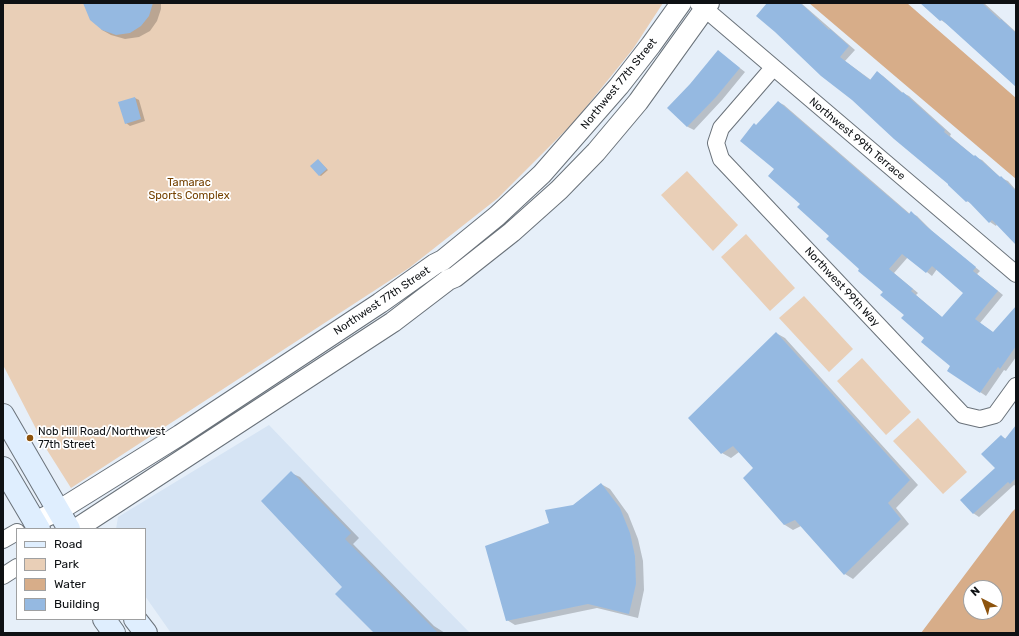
<!DOCTYPE html>
<style>
body{margin:0}
#map{position:relative;width:1019px;height:636px;overflow:hidden;background:#e6eff9;font-family:Rubik,sans-serif}
canvas{display:block}
.frame{position:absolute;inset:0;border:4px solid #0e1114;pointer-events:none}
.legend{position:absolute;left:16px;top:528px;width:130px;height:92px;box-sizing:border-box;background:#fff;border:1px solid #9fa0a1;margin:0;padding:5px 7px;list-style:none;font-size:12px;color:#0e1114}
.legend li{display:flex;align-items:center;gap:8px;height:20px}
.legend b{width:20px;border:1px solid #9fa0a1}
.north{position:absolute;left:963px;top:580px;width:40px;height:40px;box-sizing:border-box;background:#fff;border:1px solid #9fa0a1;border-radius:50%;rotate:318deg;font-size:11px;font-weight:700;line-height:16px;text-align:center;color:#0e1114}
.north::after{content:'';display:block;margin:auto;width:14px;height:18px;background:#8d530d;clip-path:polygon(50% 0,100% 100%,50% 72%,0 100%)}
</style>
<div id="map">
<canvas width="1019" height="636"></canvas>
<div class="frame"></div>
<ul class="legend">
<li><b style="height:5px;background:#dfeefe"></b>Road</li>
<li><b style="height:11px;background:#e9cfb7"></b>Park</li>
<li><b style="height:11px;background:#d7ad89"></b>Water</li>
<li><b style="height:11px;background:#95b9e1"></b>Building</li>
</ul>
<div class="north">N</div>
</div>
<script>
const c = document.querySelector('canvas').getContext('2d');
c.lineJoin = 'round';
function paint(path, color) {
  c.fillStyle = color;
  c.fill(path, 'evenodd');
}
function stroke(path, color, width, dash) {
  c.strokeStyle = color;
  c.lineWidth = width;
  c.lineCap = dash ? 'butt' : 'round';
  c.setLineDash(dash || []);
  c.stroke(path);
}
function label(font, color, halo, rows, align = 'center') {
  c.font = font + ' Rubik,sans-serif';
  c.lineWidth = 3.5;
  c.setLineDash([]);
  c.textBaseline = 'middle';
  c.strokeStyle = halo;
  c.fillStyle = color;
  for (const [text, x, y, turn = 0] of rows) {
    c.save();
    c.translate(x, y);
    c.rotate((+turn || 0) * Math.PI / 180);
    c.textAlign = isNaN(turn) ? turn : align;
    if (halo) c.strokeText(text, 0, 0);
    c.fillText(text, 0, 0);
    c.restore();
  }
}
paint(new Path2D(`
 M 269,425 L 404,566 L 470,633 L 171,633 L 145,596 L 145,529 L 116,529 L 118,517 Z`), '#d6e4f4');
paint(new Path2D(`
 M 3,3 L 663,3 L 633,49 L 574,122 L 498,198 L 409,268 L 71,488 L 47,450 L 3,365 Z
 M 687,171 L 738,225 L 713,251 L 661,195 Z
 M 746,234 L 795,288 L 770,311 L 721,257 Z
 M 804,296 L 853,349 L 829,372 L 779,318 Z
 M 862,358 L 911,412 L 886,435 L 837,381 Z
 M 918,418 L 967,472 L 943,494 L 893,441 Z`), '#e9cfb7');
paint(new Path2D(`
 M 809,3 L 907,3 L 1016,98 L 1016,179 Z
 M 1016,508 L 1016,633 L 921,633 L 1012,512 ZM 971,588 L 995,588 L 995,612 L 971,612 Z`), '#d7ad89');
paint(new Path2D(`
 M 86,3 L 161,3 L 161,9 L 157,21 L 150,31 L 139,37 L 125,39 L 111,35 L 102,30 Z
 M 768,3 L 801,3 L 855,50 L 845,61 L 871,80 L 877,72 L 883,76 L 903,93 L 909,96 L 951,134 L 950,136 L 975,157 L 982,160 L 1001,178 L 1008,181 L 1016,190 L 1016,243 L 997,224 L 996,226 L 990,222 L 972,204 L 967,201 Z
 M 922,3 L 984,3 L 1016,32 L 1016,85 L 950,26 L 941,20 Z
 M 718,51 L 745,72 L 722,100 L 694,130 L 688,127 L 668,108 L 691,84 Z
 M 135,98 L 139,100 L 145,121 L 130,126 L 126,123 Z
 M 778,102 L 784,105 L 910,214 L 911,213 L 917,216 L 932,231 L 980,271 L 977,274 L 1003,295 L 980,323 L 994,333 L 1016,308 L 1016,357 L 1006,371 L 1004,370 L 986,396 L 949,371 L 952,366 L 801,204 L 776,169 L 756,126 ZM 908,257 L 932,276 L 937,269 L 965,292 L 943,318 L 916,295 L 918,293 L 894,273 Z
 M 319,161 L 328,170 L 321,176 L 319,175 Z
 M 776,333 L 785,338 L 918,485 L 896,508 L 909,524 L 853,579 L 845,574 L 801,526 L 793,530 L 785,525 L 744,478 L 754,468 L 739,452 L 731,458 L 722,453 L 689,418 Z
 M 1016,427 L 1016,486 L 1014,485 L 979,517 L 973,513 L 996,468 L 1001,436 L 1006,439 Z
 M 291,473 L 300,477 L 359,538 L 353,544 L 434,626 L 445,633 L 375,633 L 344,587 Z
 M 601,484 L 610,489 L 628,514 L 638,539 L 643,561 L 644,590 L 638,618 L 597,608 L 515,625 L 507,620 L 550,523 Z`), '#0003');
paint(new Path2D(`
 M 83,3 L 153,3 L 149,16 L 141,26 L 130,33 L 116,35 L 102,30 L 90,20 Z
 M 767,3 L 800,3 L 807,9 L 829,30 L 830,29 L 849,46 L 840,57 L 870,80 L 877,71 L 902,93 L 903,92 L 945,130 L 944,132 L 974,156 L 975,155 L 1000,177 L 1001,176 L 1016,191 L 1016,245 L 992,220 L 989,223 L 968,201 L 966,202 L 948,185 L 948,184 L 894,139 L 852,100 L 821,76 L 775,32 L 756,16 Z
 M 920,3 L 982,3 L 1000,20 L 1001,19 L 1016,33 L 1016,87 L 942,20 L 940,21 Z
 M 718,50 L 740,68 L 716,97 L 687,127 L 667,108 L 690,84 Z
 M 135,97 L 141,119 L 125,124 L 118,102 Z
 M 778,101 L 869,180 L 909,214 L 911,211 L 926,226 L 976,267 L 973,271 L 998,291 L 975,319 L 993,332 L 1016,306 L 1016,346 L 1000,369 L 998,367 L 980,393 L 947,371 L 950,366 L 921,342 L 924,338 L 901,318 L 904,315 L 880,295 L 883,292 L 858,271 L 859,269 L 826,239 L 829,236 L 797,207 L 800,204 L 768,176 L 774,169 L 740,141 L 754,123 L 756,125 ZM 902,254 L 926,273 L 932,266 L 963,293 L 942,317 L 911,291 L 913,289 L 889,269 Z
 M 318,159 L 327,169 L 319,176 L 310,166 Z
 M 776,332 L 910,480 L 888,503 L 901,519 L 844,575 L 795,520 L 784,525 L 743,478 L 753,468 L 733,446 L 721,454 L 688,418 Z
 M 1016,425 L 1016,478 L 1010,484 L 1008,482 L 973,514 L 960,500 L 995,468 L 981,454 L 1001,435 L 1005,439 Z
 M 291,471 L 351,533 L 345,539 L 438,633 L 374,633 L 335,594 L 342,587 L 261,501 Z
 M 601,483 L 620,508 L 630,533 L 635,556 L 636,584 L 629,614 L 588,604 L 506,621 L 485,546 L 549,523 L 545,510 L 573,505 Z`), '#95b9e1');
const minor = new Path2D(`
 M 698,3 L 1016,274
 M 773,68 L 721,128 L 716,143 L 721,159 L 963,415 L 980,419 L 995,415 L 1016,386
 M 3,540 L 17,532
 M 3,576 L 17,567`);
const tertiary = new Path2D(`
 M 34,522 L 58,511 L 180,435 L 380,303 L 435,264 L 443,260 L 497,216 L 542,174 L 619,86 L 651,45 L 681,3
 M 76,529 L 393,322 L 448,280 L 455,277 L 512,232 L 559,190 L 596,152 L 638,102 L 709,3`);
const secondary = new Path2D(`
 M 3,415 L 69,529
 M 3,468 L 39,529
 M 104,619 L 114,633
 M 135,619 L 146,633`);
stroke(minor, '#6a727a', 18);
stroke(tertiary, '#6a727a', 22);
stroke(secondary, '#6a727a', 24);
stroke(minor, '#fff', 16);
stroke(tertiary, '#fff', 20);
stroke(secondary, '#dfeefe', 22);
for (const [x, y, r, color] of [
 [30,438,4,"#8d530d"]
]) {
  const dot = new Path2D();
  dot.arc(x, y, r, 0, 2 * Math.PI);
  c.fillStyle = color;
  c.fill(dot);
  stroke(dot, '#fff', 1.5);
}
label('11px', '#0e1114', '#fff', [
 ["Northwest 77th Street",619,84,-51],
 ["Northwest 99th Terrace",857,139,40],
 ["Northwest 99th Way",842,287,47],
 ["Northwest 77th Street",382,301,-34]
]);
label('11px', '#744100', '#fff', [
 ["Tamarac",189,183],
 ["Sports Complex",189,196]
]);
label('11px', '#0e1114', '#fff', [
 ["Nob Hill Road/Northwest",38,432],
 ["77th Street",38,445]
], 'left');
</script>
